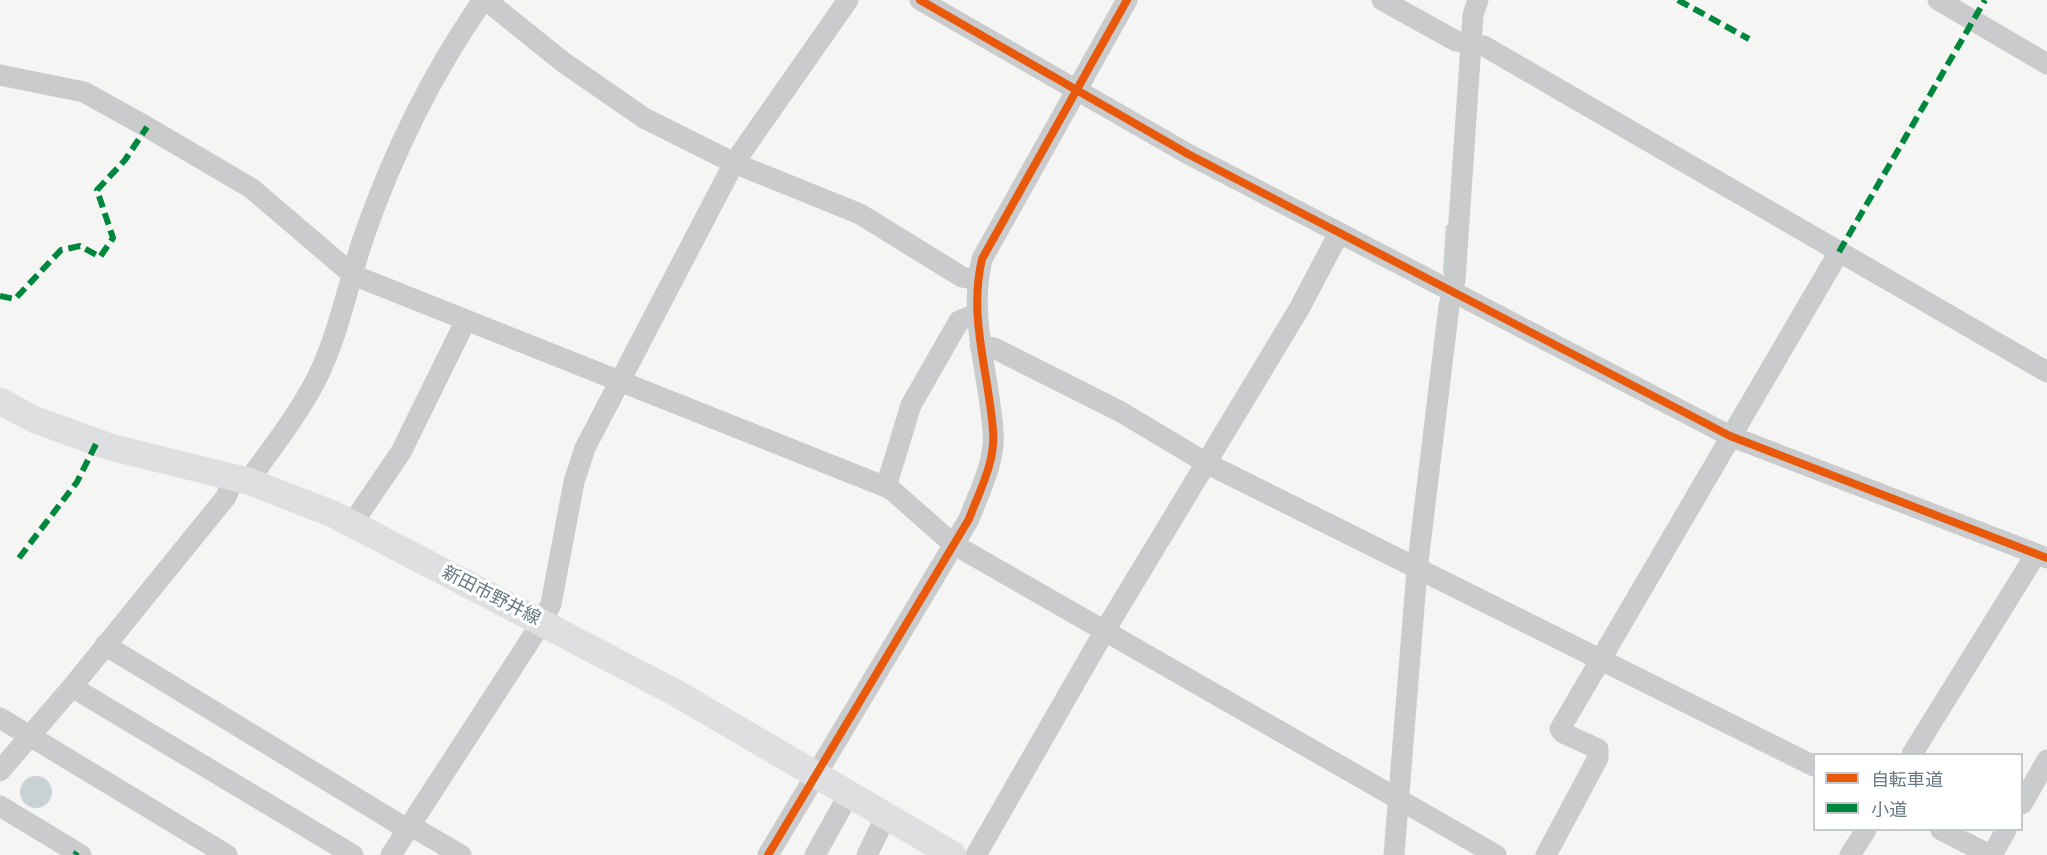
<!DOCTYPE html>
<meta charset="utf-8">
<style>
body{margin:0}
#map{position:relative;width:2047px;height:855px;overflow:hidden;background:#f5f5f4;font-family:Arial,"Noto Sans JP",sans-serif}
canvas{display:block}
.legend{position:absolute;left:1813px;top:753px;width:210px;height:78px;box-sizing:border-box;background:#fff;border:2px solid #c2c9cd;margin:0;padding:8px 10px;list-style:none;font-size:18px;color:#677983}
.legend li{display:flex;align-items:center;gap:12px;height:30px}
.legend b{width:30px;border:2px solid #c2c9cd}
</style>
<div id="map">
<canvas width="2047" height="855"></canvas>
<ul class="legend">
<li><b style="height:8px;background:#e8590c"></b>自転車道</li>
<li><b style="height:8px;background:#00873e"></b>小道</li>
</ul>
</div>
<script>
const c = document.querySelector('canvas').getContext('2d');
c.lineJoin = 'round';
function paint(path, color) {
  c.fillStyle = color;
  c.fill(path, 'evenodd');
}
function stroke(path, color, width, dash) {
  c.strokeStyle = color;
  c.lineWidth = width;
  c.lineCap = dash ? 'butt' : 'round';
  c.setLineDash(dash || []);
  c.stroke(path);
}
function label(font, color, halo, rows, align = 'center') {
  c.font = font + ' Arial,"Noto Sans JP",sans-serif';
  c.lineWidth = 6;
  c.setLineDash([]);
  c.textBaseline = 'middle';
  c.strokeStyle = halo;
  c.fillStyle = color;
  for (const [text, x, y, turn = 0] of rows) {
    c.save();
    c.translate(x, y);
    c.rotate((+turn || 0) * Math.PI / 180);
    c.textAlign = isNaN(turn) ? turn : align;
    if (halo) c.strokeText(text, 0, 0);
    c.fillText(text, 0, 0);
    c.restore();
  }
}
paint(new Path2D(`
 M20 792a16 16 0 1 1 32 0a16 16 0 1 1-32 0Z`), '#c8d1d4');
stroke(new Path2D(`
 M 1445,272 L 1448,227`), '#c8d1d4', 4.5);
stroke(new Path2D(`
 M 486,0 L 563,62 L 644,118 L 734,163 L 860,214 L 962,277 L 977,280
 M 920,0 L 1188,154 L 1730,436 L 2047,558
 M 1382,0 L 1456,41 L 1484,46 L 2047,372
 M 1938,0 L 2047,64
 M 0,75 L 84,92 L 147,127 L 251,188 L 353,275 L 886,487 L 893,491 L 953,544 L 1496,855
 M 980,346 L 994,348 L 1121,412 L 1208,464 L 1814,766
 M 248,481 C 272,448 298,415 317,378 C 339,334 348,283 364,236 C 393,153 433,72 483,0
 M 886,487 L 911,405 L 959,321 L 976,314
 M 352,524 L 401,452 L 466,320
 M 105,645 L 397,823 L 405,831
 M 72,687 L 353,855
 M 0,718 L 227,855
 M 1912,754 L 2036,554
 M 0,771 L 72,687 L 226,497 L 234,477
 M 2022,804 L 2047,760
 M 0,806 L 81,855
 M 411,826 L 461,855
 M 1941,830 L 1990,855
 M 391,855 L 542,622 L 551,604 L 574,482 L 585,448 L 734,163 L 848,0
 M 768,855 L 969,519 C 979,492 996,461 993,431 C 989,373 968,318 982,259 L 1127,0
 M 815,855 L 849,794
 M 867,855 L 886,816
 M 976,855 L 1104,632 L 1299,309 L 1339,233
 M 1394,855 L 1417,570 L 1449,306 L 1455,280 L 1473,15 L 1478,0
 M 1546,855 L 1598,758 L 1598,749 L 1563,733 L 1560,729 L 1839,252
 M 1850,855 L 1866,830
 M 1992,855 L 2006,830`), '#cacbcc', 21);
stroke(new Path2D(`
 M 0,401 L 33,419 L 110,447 L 248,481 L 333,514 L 676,693 L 953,855`), '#dedfe0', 27);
stroke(new Path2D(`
 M 1678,0 L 1749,39
 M 1839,252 L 1985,0
 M 0,296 L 15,299 L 61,250 L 80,246 L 100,257 L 113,238 L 97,190 L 125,160 L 147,127
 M 19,558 L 77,482 L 97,442
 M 75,855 L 77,852`), '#00873e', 6, [12, 6]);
stroke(new Path2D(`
 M 920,0 L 1188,154 L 1730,436 L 2047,558
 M 768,855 L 969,519 C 979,492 996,461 993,431 C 989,373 968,318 982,259 L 1127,0`), '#e8590c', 8);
label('18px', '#677983', '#fff', [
 ["新田市野井線",491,596,27]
]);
</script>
